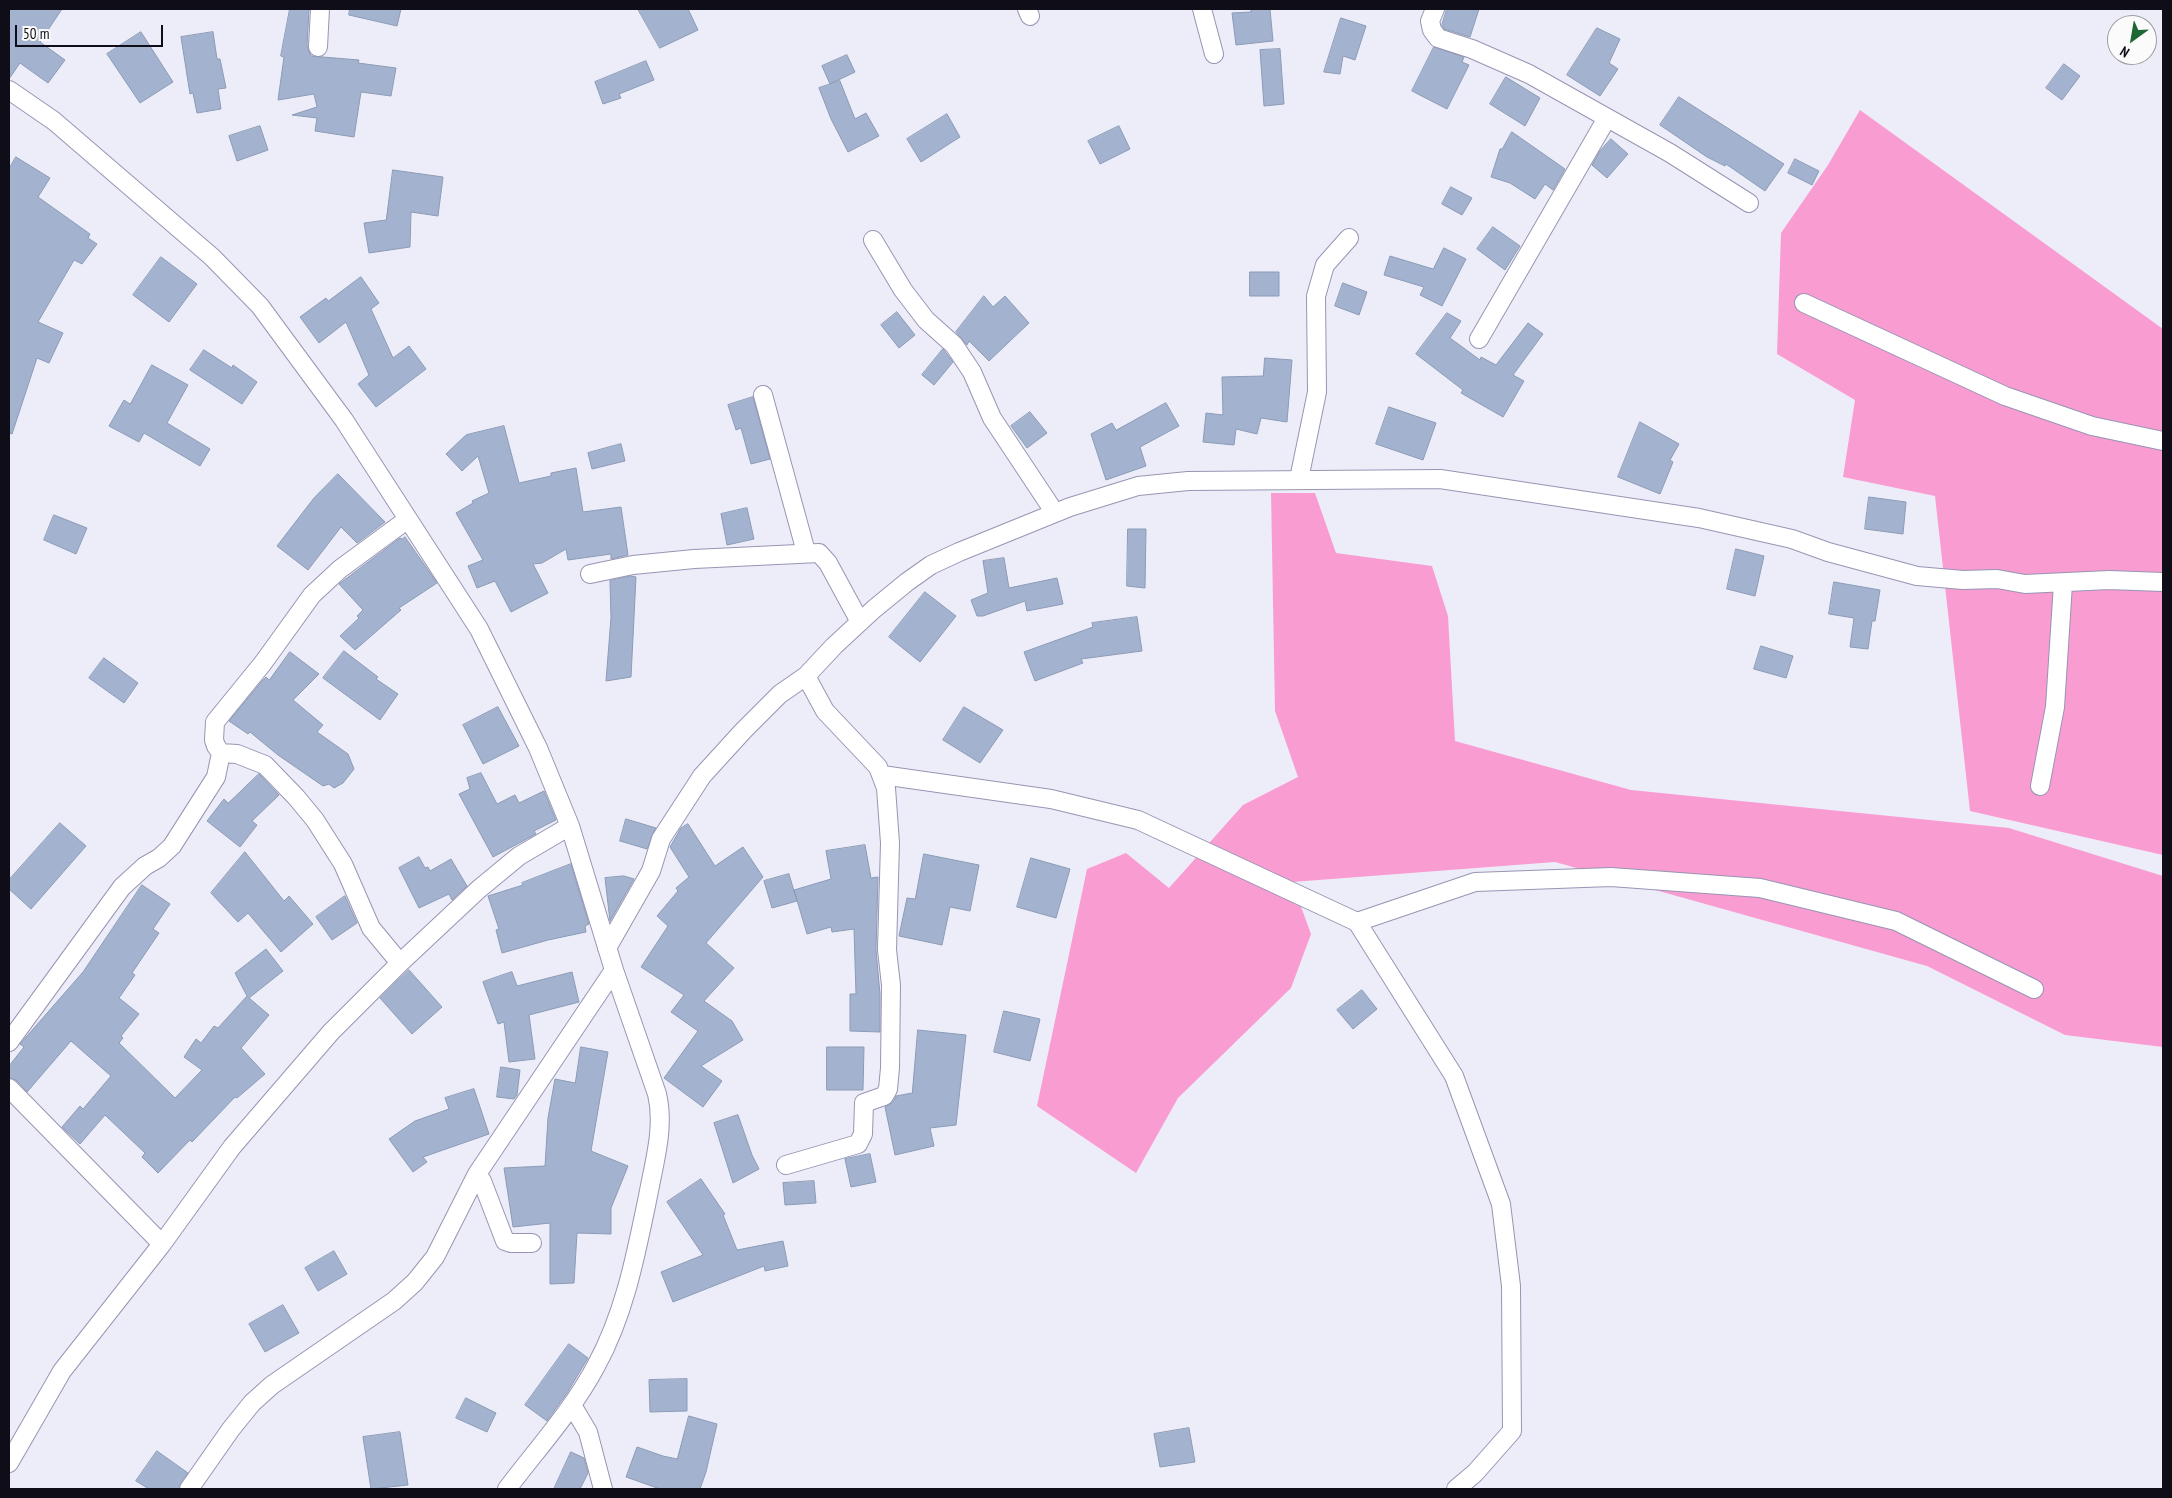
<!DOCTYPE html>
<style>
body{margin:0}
#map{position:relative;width:2172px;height:1498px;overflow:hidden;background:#ededf9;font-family:"PT Sans Narrow",sans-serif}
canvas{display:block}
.frame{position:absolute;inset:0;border:10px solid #0f0e18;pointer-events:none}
.north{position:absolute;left:2107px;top:15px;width:50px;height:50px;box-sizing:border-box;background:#fbfbfb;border:1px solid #9d9ca0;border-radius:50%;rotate:212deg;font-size:14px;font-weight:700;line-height:20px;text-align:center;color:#0f0e18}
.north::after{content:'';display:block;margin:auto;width:18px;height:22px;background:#1e6734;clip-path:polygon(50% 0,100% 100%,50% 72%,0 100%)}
.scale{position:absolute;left:15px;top:25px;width:148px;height:22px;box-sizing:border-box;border:2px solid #0f0e18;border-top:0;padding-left:6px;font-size:15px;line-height:18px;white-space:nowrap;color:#0f0e18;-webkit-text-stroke:4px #fbfbfb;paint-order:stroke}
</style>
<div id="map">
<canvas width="2172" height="1498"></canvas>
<div class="frame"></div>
<div class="north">N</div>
<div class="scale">50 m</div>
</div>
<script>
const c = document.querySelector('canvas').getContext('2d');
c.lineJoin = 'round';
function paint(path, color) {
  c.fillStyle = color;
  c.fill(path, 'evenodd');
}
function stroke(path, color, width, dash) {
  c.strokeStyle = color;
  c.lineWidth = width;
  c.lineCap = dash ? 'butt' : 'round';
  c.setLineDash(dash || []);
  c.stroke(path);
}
paint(new Path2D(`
 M 1860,110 L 2163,329 L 2163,855 L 1970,811 L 1935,496 L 1843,477 L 1855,400 L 1777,354 L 1781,233 L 1828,165 Z
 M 1271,493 L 1315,493 L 1336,553 L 1432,566 L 1448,616 L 1455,741 L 1631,790 L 2009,828 L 2163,876 L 2163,1047 L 2065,1035 L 1927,966 L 1555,862 L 1292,882 L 1311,934 L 1291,988 L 1178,1098 L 1136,1173 L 1037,1106 L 1087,869 L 1126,853 L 1169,888 L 1243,805 L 1298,777 L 1275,711 Z`), '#f99cd2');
const building = new Path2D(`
 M 9,9 L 62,9 L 40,42 L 65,60 L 48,83 L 20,63 L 9,79 Z
 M 290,9 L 309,9 L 307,46 L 311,56 L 359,60 L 358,63 L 396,68 L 391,96 L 361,92 L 354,137 L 315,131 L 317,118 L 292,115 L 317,107 L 314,94 L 278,100 L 284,57 L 281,56 Z
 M 350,9 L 401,9 L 397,26 L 349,15 Z
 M 638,9 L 688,9 L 698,30 L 660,48 Z
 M 1251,9 L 1270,9 L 1273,41 L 1236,45 L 1232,13 L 1251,12 Z
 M 1447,9 L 1479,9 L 1470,37 L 1444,29 L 1442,25 Z
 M 1341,18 L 1366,26 L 1355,60 L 1343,56 L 1340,74 L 1324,72 Z
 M 1597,28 L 1620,39 L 1609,63 L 1618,69 L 1600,96 L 1567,75 Z
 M 141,32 L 173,82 L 140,103 L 107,54 Z
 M 213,32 L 217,59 L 220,59 L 226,88 L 218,89 L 221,109 L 197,113 L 193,93 L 190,94 L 181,37 Z
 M 1434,47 L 1464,57 L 1462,62 L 1469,65 L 1447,109 L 1412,91 Z
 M 1280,49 L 1284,104 L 1264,106 L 1260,50 Z
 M 847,55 L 855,72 L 830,84 L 822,66 Z
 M 646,61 L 654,80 L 619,94 L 621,98 L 603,104 L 595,82 Z
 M 2064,64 L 2080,76 L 2062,100 L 2046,88 Z
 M 1506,77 L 1540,98 L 1525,126 L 1490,104 Z
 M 840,81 L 855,119 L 866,113 L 879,136 L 848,152 L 831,119 L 819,88 Z
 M 1679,97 L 1784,164 L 1765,191 L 1726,164 L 1725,166 L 1707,157 L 1660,125 Z
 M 947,114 L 960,137 L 921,162 L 907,139 Z
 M 260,126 L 268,150 L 237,161 L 229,136 Z
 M 1119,126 L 1130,149 L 1100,164 L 1088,141 Z
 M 1512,132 L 1565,169 L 1553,190 L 1545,184 L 1535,199 L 1510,183 L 1491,177 L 1500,149 L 1502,149 Z
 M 1611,139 L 1628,154 L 1607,178 L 1592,165 L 1600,151 Z
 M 16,157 L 50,178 L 38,197 L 90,234 L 88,238 L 97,244 L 82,264 L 74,260 L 38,322 L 63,333 L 49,363 L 37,358 L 12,434 L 9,433 L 9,169 Z
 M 1795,159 L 1819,171 L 1812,185 L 1788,173 Z
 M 393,170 L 443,177 L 438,216 L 411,212 L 410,247 L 369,253 L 364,223 L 386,220 Z
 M 1451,187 L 1472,198 L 1462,215 L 1442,204 Z
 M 1493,227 L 1520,246 L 1505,270 L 1477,249 Z
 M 1444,248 L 1466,259 L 1442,306 L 1420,295 L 1424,287 L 1384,275 L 1390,256 L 1433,269 Z
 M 161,257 L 197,284 L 169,322 L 133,295 Z
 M 1250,272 L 1279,272 L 1279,296 L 1250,296 Z
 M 361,277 L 379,303 L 371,309 L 393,358 L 409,346 L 426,369 L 376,407 L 358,384 L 369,375 L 346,322 L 319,343 L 300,317 L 326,298 L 328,301 Z
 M 1343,283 L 1367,292 L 1359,315 L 1335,306 Z
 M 984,296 L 993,307 L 1005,296 L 1029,323 L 989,361 L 969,341 L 967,345 L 956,332 Z
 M 897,312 L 915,335 L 899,348 L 881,325 Z
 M 1447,313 L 1461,321 L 1450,338 L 1480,360 L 1481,357 L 1496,365 L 1528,323 L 1543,334 L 1513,375 L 1524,381 L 1503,417 L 1461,393 L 1463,390 L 1416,354 Z
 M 943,349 L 953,362 L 934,385 L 922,375 Z
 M 204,350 L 232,368 L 233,365 L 257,382 L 242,404 L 190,370 Z
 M 1265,358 L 1292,360 L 1287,422 L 1261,418 L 1257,434 L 1236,429 L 1234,445 L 1203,442 L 1206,413 L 1223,415 L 1222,377 L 1263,376 Z
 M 152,365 L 188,385 L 167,423 L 210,449 L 200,466 L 144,433 L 139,442 L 109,426 L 124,400 L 130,404 Z
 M 753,397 L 770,459 L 751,464 L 741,428 L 736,430 L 728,405 Z
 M 1166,403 L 1179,426 L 1140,447 L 1146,466 L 1106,480 L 1091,434 L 1112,423 L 1116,430 Z
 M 1389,407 L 1436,423 L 1423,460 L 1376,444 Z
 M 1030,412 L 1047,433 L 1027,448 L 1011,426 Z
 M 1640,422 L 1679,444 L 1670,460 L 1673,462 L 1660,494 L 1618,477 Z
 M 504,426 L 519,483 L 551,476 L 551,473 L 576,468 L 583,512 L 621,507 L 628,555 L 611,559 L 611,554 L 568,560 L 566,549 L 542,563 L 533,564 L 548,593 L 511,612 L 495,581 L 477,588 L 468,566 L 483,560 L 456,513 L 473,503 L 472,501 L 489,493 L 478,456 L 462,471 L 446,454 L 466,435 Z
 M 621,444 L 625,461 L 592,469 L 588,453 Z
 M 338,474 L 385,522 L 357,543 L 341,527 L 308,570 L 277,546 L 314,498 Z
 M 1869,497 L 1906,502 L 1903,534 L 1865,529 Z
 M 747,508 L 754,539 L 727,545 L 721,514 Z
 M 54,515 L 87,528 L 76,554 L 44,540 Z
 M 1128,529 L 1146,529 L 1145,588 L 1127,586 Z
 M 405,537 L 437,583 L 399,608 L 401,610 L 355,650 L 340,636 L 359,618 L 357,616 L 363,610 L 339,584 L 400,538 L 402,539 Z
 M 1736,549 L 1764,556 L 1755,596 L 1727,589 Z
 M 1004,558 L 1009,588 L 1057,578 L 1063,604 L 1027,611 L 1025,601 L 983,616 L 977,616 L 971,600 L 988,593 L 983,561 Z
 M 631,576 L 636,577 L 631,677 L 606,681 L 611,618 L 610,581 Z
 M 1834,582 L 1880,590 L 1875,621 L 1872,621 L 1868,649 L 1850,647 L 1854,618 L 1829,614 Z
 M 925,592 L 956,616 L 920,662 L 889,637 Z
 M 1137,617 L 1142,651 L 1081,659 L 1083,663 L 1035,681 L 1024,652 L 1093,627 L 1092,623 Z
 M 1761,646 L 1793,656 L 1786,678 L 1754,669 Z
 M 344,651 L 378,677 L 376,679 L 398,694 L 380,720 L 323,678 Z
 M 290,652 L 319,674 L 293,700 L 323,725 L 317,732 L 348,754 L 354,769 L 343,783 L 334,788 L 329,784 L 323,786 L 278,755 L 250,732 L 248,734 L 229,721 L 262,681 L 266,677 L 269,680 Z
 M 104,658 L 138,683 L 124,703 L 89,678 Z
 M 498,707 L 519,746 L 483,764 L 463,725 Z
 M 964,707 L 1003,730 L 980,763 L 943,740 Z
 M 481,773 L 497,804 L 515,795 L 519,803 L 544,791 L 556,820 L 534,831 L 536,834 L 493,857 L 459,794 L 470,789 L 467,778 Z
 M 259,774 L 279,795 L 252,821 L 257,825 L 240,847 L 207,821 L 224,799 L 228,803 Z
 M 626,819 L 656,828 L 647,849 L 620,841 Z
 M 60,823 L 86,846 L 31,909 L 9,889 L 9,880 Z
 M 688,824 L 715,866 L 743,847 L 763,877 L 706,943 L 734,968 L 704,1001 L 732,1021 L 743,1040 L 701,1066 L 722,1081 L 703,1107 L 664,1078 L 698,1031 L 671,1012 L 684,995 L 641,967 L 668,926 L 657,916 L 678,891 L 676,888 L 689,877 L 670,847 L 681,828 Z
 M 865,845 L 871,878 L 878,877 L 876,950 L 880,994 L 880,1032 L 850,1031 L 850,994 L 856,994 L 854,929 L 832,932 L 831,927 L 807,934 L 794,890 L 831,879 L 826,851 Z
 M 245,852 L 284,901 L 289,896 L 313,924 L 281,952 L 248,913 L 238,922 L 211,893 Z
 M 924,854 L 979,865 L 970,911 L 950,907 L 942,945 L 899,936 L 907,898 L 915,899 Z
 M 419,857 L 425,868 L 428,867 L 430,871 L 451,859 L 467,886 L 452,900 L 449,894 L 419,908 L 399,868 Z
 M 1031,858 L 1070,869 L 1056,918 L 1017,907 Z
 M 571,864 L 589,924 L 585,926 L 586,932 L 548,940 L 502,953 L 496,930 L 499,929 L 488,896 L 523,885 L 522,883 Z
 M 789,874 L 797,901 L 772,908 L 764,881 Z
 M 624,876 L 634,879 L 610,921 L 605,878 Z
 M 142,885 L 170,904 L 153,929 L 159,933 L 132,973 L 135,975 L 119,998 L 139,1014 L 121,1036 L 123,1038 L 119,1043 L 175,1098 L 202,1070 L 184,1057 L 196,1039 L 201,1043 L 214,1026 L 218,1028 L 247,996 L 235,973 L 266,949 L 283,971 L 249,998 L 269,1015 L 241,1048 L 265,1074 L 237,1098 L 235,1097 L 192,1142 L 190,1140 L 158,1173 L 142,1157 L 145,1153 L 105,1115 L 80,1144 L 62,1127 L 80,1106 L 83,1109 L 111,1076 L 71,1041 L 27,1092 L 16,1080 L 9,1078 L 9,1066 L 24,1047 L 20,1044 L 83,972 Z
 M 345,896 L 357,923 L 332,940 L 316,917 Z
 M 409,970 L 442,1007 L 412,1034 L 380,998 Z
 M 512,972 L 517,986 L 572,972 L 579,1002 L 529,1015 L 535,1059 L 509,1062 L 504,1022 L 498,1024 L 483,982 Z
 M 1362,990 L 1377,1009 L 1353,1029 L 1337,1010 Z
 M 1004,1011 L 1040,1019 L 1030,1061 L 994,1052 Z
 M 918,1030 L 966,1035 L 956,1125 L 930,1128 L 934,1146 L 895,1155 L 885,1107 L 893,1102 L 896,1096 L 912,1093 Z
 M 581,1047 L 608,1052 L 591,1151 L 628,1166 L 611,1208 L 611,1234 L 577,1233 L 574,1283 L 550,1284 L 550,1223 L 513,1227 L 504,1168 L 545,1166 L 548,1118 L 555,1079 L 575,1083 Z
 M 827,1047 L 864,1047 L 863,1090 L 827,1090 Z
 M 501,1067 L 520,1070 L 517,1095 L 514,1099 L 497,1097 Z
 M 474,1089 L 489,1134 L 423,1157 L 427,1162 L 413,1172 L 389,1139 L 415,1121 L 449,1109 L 445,1098 Z
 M 738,1115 L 752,1155 L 759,1169 L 733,1183 L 714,1123 Z
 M 870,1154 L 876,1182 L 851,1187 L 845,1159 Z
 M 701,1179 L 725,1214 L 723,1215 L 737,1250 L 783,1241 L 788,1266 L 765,1271 L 764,1266 L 673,1302 L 661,1272 L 703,1255 L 667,1202 Z
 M 814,1181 L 816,1203 L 785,1205 L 783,1183 Z
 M 334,1251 L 347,1274 L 318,1291 L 305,1268 Z
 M 283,1305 L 299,1333 L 265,1352 L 249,1324 Z
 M 569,1344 L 588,1358 L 567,1393 L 547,1421 L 525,1405 Z
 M 687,1379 L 687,1411 L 650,1412 L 649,1380 Z
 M 466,1398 L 496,1413 L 487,1432 L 456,1418 Z
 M 689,1416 L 717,1424 L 706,1472 L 700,1489 L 660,1489 L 626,1477 L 637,1447 L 663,1456 L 677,1459 Z
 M 1189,1428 L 1195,1462 L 1160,1467 L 1154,1434 Z
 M 400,1432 L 408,1485 L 371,1489 L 363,1437 Z
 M 157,1451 L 188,1473 L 179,1489 L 149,1489 L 136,1481 Z
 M 571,1452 L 584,1458 L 588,1473 L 580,1489 L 554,1489 Z`);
paint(building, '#a3b3cf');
stroke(building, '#8b9bb6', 1);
const minor = new Path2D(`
 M 1027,9 L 1030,16
 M 1202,9 L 1214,54
 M 1435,9 L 1430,21 L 1432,30 L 1438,38 L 1472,49 L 1529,74 L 1670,153 L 1749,203
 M 318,47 L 320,9
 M 9,90 L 54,121 L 212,257 L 260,306 L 344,420 L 479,629 L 538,748 L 570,826 L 614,970 L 657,1094 C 665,1127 654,1163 648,1196 C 636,1254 625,1313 596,1366 C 572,1411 537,1449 507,1489
 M 873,240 L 903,290 L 926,320 L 954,345 L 972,372 L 992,418 L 1055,513
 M 1804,303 L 2005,396 L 2092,426 L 2163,441
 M 1479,339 L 1607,118
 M 763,395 L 806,552
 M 1299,479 L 1317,392 L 1316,296 L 1325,265 L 1349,238
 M 590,574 L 633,565 L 694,559 L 819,553 L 828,563 L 860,622
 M 221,753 L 237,754 L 265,765 L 296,797 L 315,820 L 343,864 L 371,928 L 400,963
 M 882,775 L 1051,799 L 1138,820 L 1357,922 L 1454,1076 L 1501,1204 L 1511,1286 L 1512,1431 L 1475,1473 L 1456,1489
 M 2040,786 L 2055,707 L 2063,584
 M 1357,922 L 1475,882 L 1611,877 L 1760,888 L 1896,921 L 2034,989
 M 607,948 L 651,871 L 661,839 L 702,776 L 743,731 L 780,694 L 806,676 L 834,646 L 874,609 L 907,582 L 931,565 L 959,552 L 1070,507 L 1138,486 L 1188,481 L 1440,479 L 1699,518 L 1792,539 L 1828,552 L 1917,576 L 1963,580 L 1997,579 L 2025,584 L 2109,580 L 2163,582
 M 9,1042 L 122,887 L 145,866 L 159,858 L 172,846 L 216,777 L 221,753 L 216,746 L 214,740 L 215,722 L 263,663 L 312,595 L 340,569 L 408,519
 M 9,1088 L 162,1244
 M 786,1165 L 858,1144 L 863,1134 L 864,1103 L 884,1096 L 888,1089 L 890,1068 L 891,985 L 887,950 L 890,843 L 886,788 L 878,767 L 825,711 L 806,676
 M 532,1243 L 511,1243 L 505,1241 L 482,1181 L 477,1174 L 614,970
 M 572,1405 L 588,1432 L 603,1489
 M 9,1463 L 62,1371 L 162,1244 L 232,1147 L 331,1032 L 400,963 L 479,889 L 519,856 L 570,826
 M 189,1489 L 231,1429 L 252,1403 L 272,1385 L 394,1301 L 415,1282 L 435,1257 L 477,1174`);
stroke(minor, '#9795b3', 20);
stroke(minor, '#fff', 18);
</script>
